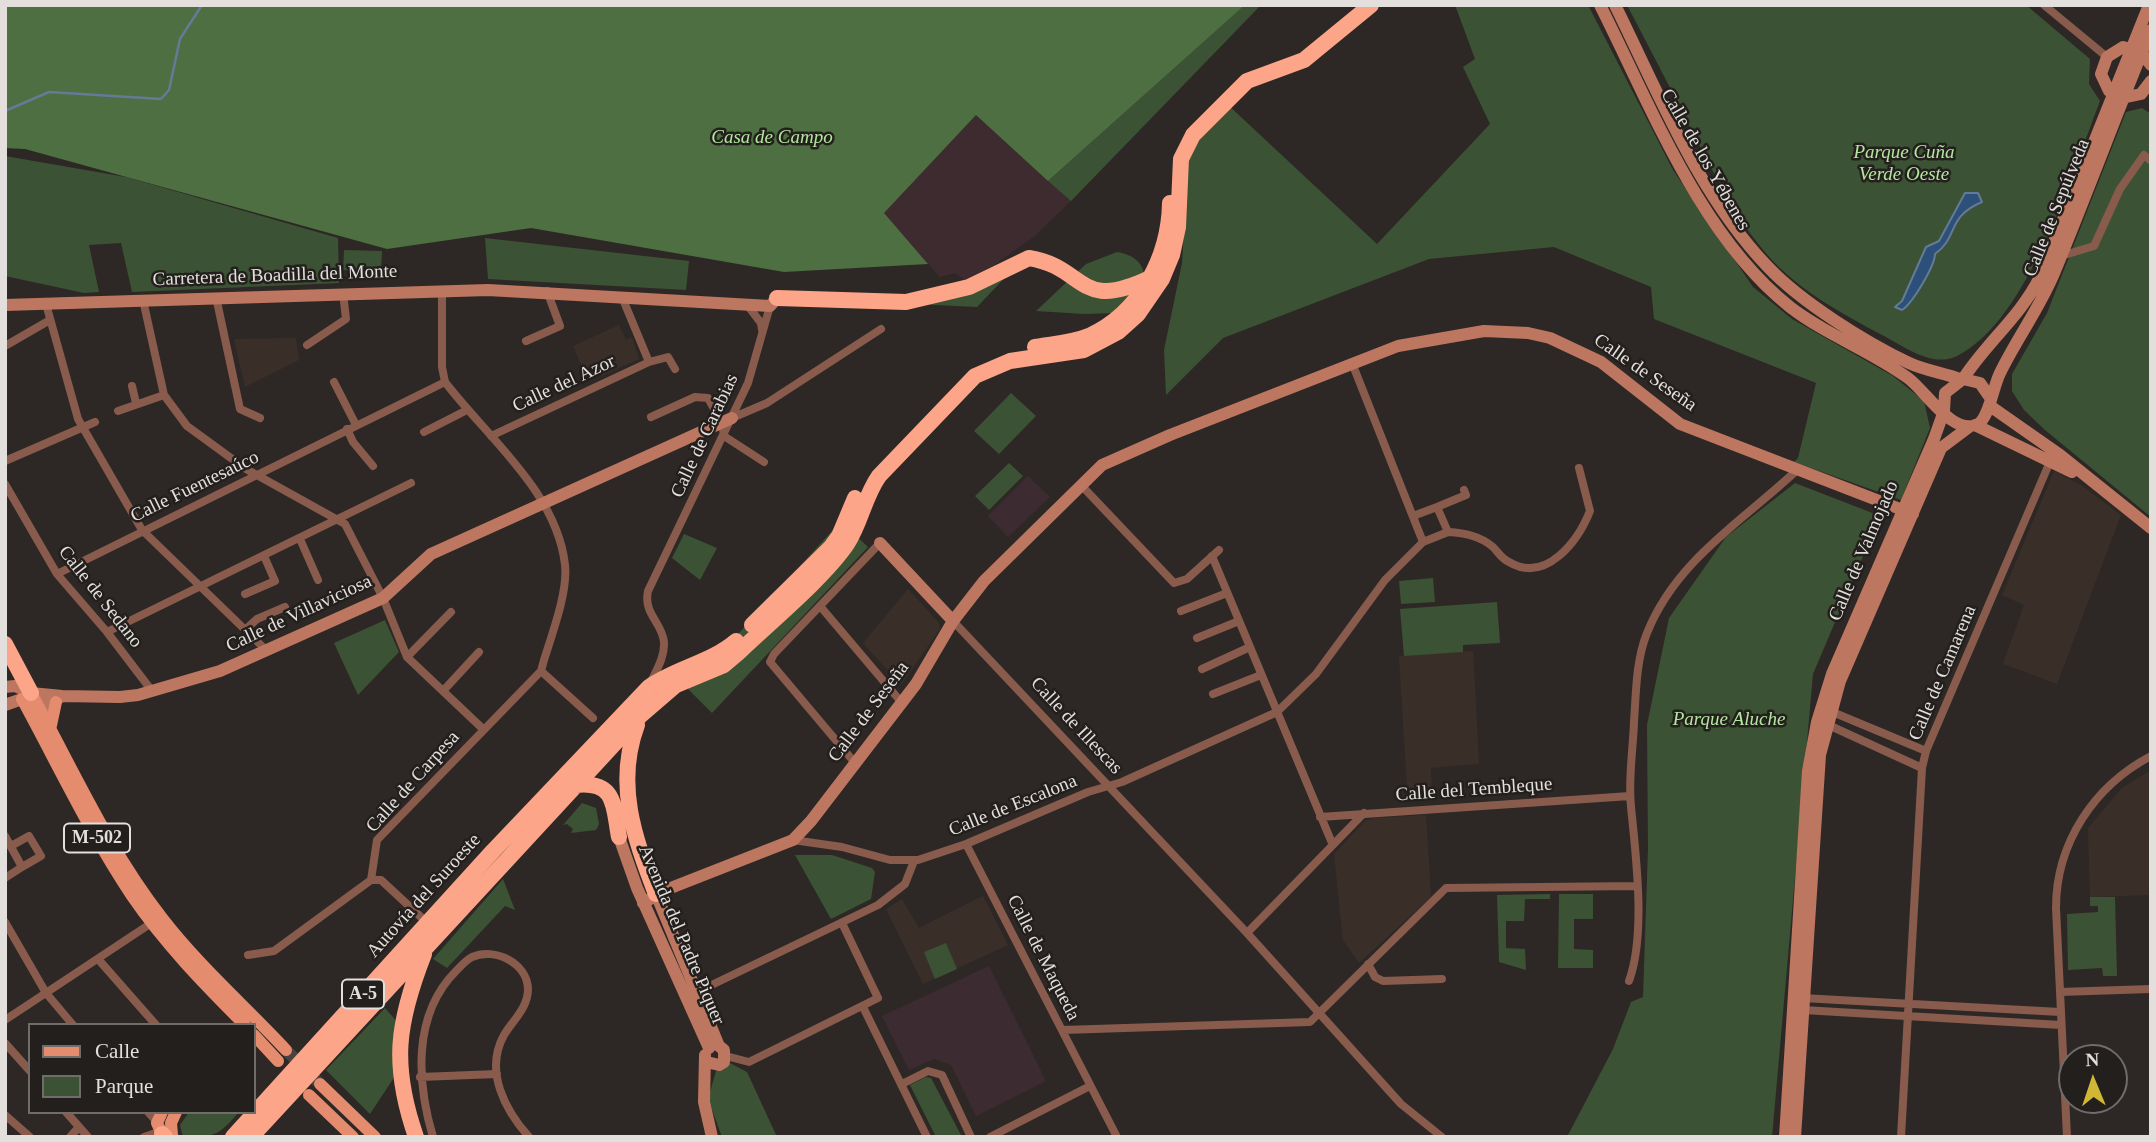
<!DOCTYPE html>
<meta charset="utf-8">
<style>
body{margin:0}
#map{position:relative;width:2156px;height:1142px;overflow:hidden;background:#2d2825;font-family:"Times New Roman",serif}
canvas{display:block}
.frame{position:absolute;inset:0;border:7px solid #e2dfdd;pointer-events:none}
.legend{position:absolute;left:28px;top:1023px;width:228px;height:91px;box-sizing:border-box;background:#231f1c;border:2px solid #6f6c69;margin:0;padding:9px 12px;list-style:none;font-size:21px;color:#e2dfdd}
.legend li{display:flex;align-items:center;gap:14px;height:35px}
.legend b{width:35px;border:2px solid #6f6c69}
.north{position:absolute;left:2058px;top:1044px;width:70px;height:70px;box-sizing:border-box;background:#231f1c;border:2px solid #6f6c69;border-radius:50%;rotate:358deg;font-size:19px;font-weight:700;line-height:28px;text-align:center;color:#e2dfdd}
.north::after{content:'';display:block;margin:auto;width:24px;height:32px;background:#d0b736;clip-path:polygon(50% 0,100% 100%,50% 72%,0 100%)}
</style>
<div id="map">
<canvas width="2156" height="1142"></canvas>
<div class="frame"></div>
<ul class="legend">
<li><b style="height:9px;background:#e58b6e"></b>Calle</li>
<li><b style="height:19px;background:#3c5234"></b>Parque</li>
</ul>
<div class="north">N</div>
</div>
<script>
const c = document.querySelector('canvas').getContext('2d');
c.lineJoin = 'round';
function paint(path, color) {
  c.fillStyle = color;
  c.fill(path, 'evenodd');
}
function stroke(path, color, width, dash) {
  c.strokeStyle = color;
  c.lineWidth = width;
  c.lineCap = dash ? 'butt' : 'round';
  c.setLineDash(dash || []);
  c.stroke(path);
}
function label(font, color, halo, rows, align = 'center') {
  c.font = font + ' "Times New Roman",serif';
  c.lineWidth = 5;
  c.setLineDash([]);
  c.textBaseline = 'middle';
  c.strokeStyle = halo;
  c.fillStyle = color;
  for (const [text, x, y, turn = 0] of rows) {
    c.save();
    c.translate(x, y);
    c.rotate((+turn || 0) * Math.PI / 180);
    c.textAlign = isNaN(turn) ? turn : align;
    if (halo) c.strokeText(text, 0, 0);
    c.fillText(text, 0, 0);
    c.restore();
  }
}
paint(new Path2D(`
 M 1028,476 L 1050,497 L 1008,537 L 988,516 Z
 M 989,966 L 1046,1081 L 976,1116 L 951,1065 L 934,1059 L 909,1070 L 882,1016 Z`), '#3d2b32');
paint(new Path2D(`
 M 976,115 L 1071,201 L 1036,235 L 993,266 L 965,280 L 955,273 L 940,277 L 883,213 Z`), '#3e2b30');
paint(new Path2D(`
 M 619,325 L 626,340 L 632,337 L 639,359 L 602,376 L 599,370 L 586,376 L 573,346 Z
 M 296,338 L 299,360 L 245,387 L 234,339 Z
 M 2054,471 L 2081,485 L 2121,515 L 2057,684 L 2003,664 L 2024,605 L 2002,595 Z
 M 908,589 L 939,623 L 940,629 L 901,685 L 863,643 Z
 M 1473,651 L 1479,764 L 1431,768 L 1432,801 L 1408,802 L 1399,656 Z
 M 2151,770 L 2151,895 L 2090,897 L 2088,828 L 2122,788 Z
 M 1426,815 L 1431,897 L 1359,963 L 1343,940 L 1334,854 L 1365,821 L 1374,818 Z
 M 983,896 L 1008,945 L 923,984 L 886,909 L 902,899 L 919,928 Z`), '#392f28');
paint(new Path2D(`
 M 1245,5 L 1261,5 L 1071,201 L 1048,181 Z
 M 1455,5 L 1588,5 L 1673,170 L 1753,287 L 1792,319 L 1893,376 L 1924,401 L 1930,428 L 1901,500 L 1794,462 L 1798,458 L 1816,383 L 1654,319 L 1651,287 L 1554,247 L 1429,259 L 1223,338 L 1166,395 L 1164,350 L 1182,263 L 1188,160 L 1193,147 L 1227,104 L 1377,244 L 1490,124 L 1463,67 L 1475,59 Z
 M 1627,5 L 2026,5 L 2090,59 L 2089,84 L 2100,101 C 2072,173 2029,320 1957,356 C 1932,368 1905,347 1884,336 C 1839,312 1792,287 1760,246 C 1733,213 1715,175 1695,137 C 1673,93 1650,49 1627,5 Z
 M 2142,108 L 2151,114 L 2151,517 L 2045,430 L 2024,410 L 2012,391 L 2012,374 L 2047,313 L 2126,112 Z
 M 5,156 L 126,177 L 338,238 L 339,283 L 132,292 L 121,243 L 89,245 L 99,292 L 84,293 L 5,276 Z
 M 485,238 L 689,261 L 686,290 L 488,279 Z
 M 344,250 L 382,251 L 381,271 L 343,270 Z
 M 1117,252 C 1133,255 1143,261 1145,279 L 1114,313 L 1084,314 L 1036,311 L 1086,264 Z
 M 1016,266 L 977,307 L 914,304 Z
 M 1011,393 L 1036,416 L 999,454 L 974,431 Z
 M 1009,463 L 1023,476 L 989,510 L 975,496 Z
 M 1795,483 L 1875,514 L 1878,521 L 1813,674 L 1772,1137 L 1567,1137 L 1613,1049 L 1631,1002 L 1643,997 L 1648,849 L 1647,725 L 1669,618 L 1726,537 Z
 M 841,521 L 868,547 L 712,713 L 688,689 Z
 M 684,534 L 717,548 L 700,580 L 672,558 Z
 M 1433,578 L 1435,602 L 1401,604 L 1399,581 Z
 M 1497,602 L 1500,643 L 1463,645 L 1463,652 L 1404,656 L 1400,609 Z
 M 385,620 L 399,652 L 358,695 L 334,643 Z
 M 582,803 L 596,808 L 599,824 L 596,830 L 571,833 L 573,829 L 567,824 L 563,825 Z
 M 795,855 L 832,855 L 872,868 L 875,872 L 871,899 L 831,919 Z
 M 503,879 L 515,910 L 505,906 L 447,968 L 433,959 Z
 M 1550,894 L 1550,899 L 1525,899 L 1524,921 L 1506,921 L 1506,948 L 1525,949 L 1526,970 L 1499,962 L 1497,895 Z
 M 1559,894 L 1593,894 L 1593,919 L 1574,919 L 1574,949 L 1593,950 L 1593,968 L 1558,968 Z
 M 2090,897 L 2115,897 L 2117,976 L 2103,976 L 2102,968 L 2068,970 L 2067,914 L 2098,912 L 2098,906 L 2090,906 Z
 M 946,943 L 957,969 L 935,979 L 924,952 Z
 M 385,1008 L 399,1024 L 395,1076 L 370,1114 L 326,1070 Z
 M 730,1063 L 747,1072 L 777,1137 L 722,1137 L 708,1099 L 716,1071 Z
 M 926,1077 L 931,1078 L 962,1137 L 936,1137 L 910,1085 Z
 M 189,1112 L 239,1112 C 218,1136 215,1137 183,1137 L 180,1125 Z`), '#3c5234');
paint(new Path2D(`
 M 5,5 L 1245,5 L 1048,181 L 976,115 L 884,213 L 928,264 L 784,272 L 531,228 L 387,249 L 25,149 L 5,148 Z`), '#4d6f41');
const water = new Path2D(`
 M 1965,193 L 1978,193 L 1982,202 C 1946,217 1959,237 1935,254 C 1935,265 1913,303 1902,310 L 1895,307 L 1902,301 L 1926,247 L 1939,241 Z`);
paint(water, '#2c5079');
stroke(water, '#637b97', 2);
stroke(new Path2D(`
 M 5,111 L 49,92 L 161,99 L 169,90 L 180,39 L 202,5`), '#637b97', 2.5);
stroke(new Path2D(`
 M 286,1050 L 320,1084`), '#484341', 12, [12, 6]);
stroke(new Path2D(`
 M 2044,5 L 2107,57
 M 2061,256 L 2094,246 L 2120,189 L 2144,155 L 2151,161
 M 216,297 L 240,409 L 260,418
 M 143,300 L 164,395 L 187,426 L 246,469 L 345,524 L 383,598 L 407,657 L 483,729
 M 46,304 L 78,419 L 142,530 L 266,650
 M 748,306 L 761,323 L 762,330
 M 526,341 L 560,326 L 547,291
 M 307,345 L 346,319 L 343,293
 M 5,346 L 50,320
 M 649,362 L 668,357 L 675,369
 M 334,382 L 356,425
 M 132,386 L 136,403
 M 118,411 L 164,395
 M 651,417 L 695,397 L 708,398 L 722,423 L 724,436 L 764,462
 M 732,418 L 767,403 L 881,329
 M 347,429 L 353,442 L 373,466
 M 424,432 L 467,410
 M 491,436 L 649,362 L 622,297
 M 5,461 L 95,422
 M 5,484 L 57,574 L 107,632 L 152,691
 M 1081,485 L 1174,583 L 1187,579 L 1219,550
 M 1437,507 L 1466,495 L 1464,490
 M 1413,516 L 1437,507 L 1448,532 L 1423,542
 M 1448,532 C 1465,533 1480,536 1493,547 C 1498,552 1502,559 1509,562 C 1546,584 1578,541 1590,511 L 1579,468
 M 300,539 L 318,580
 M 1212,556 L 1332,843
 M 57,574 L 445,382
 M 245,594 L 275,581 L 264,556
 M 820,606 L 902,703
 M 1181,611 L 1227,593
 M 953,621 L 1247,933 L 1401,1104 L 1442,1137
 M 245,630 L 257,619 L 285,607
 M 107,632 L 411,483
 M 1197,638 L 1239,621
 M 407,657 L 451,612
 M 1202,669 L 1250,647
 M 541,671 L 593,718
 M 650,684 C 656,671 665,657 664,642 C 662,622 643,614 648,591 L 748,383 L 770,306
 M 443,691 L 479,652
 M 1213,694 L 1261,675
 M 1830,711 L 1926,751
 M 1824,723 L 1922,768
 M 855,763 L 770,662 L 774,654 L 880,543
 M 1320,817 L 1630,796
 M 5,836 L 22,867 L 5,878
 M 793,840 L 842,847 L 890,860 L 918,860 L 966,844 L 1088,792 L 1122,782 L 1277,712 L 1316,674 L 1385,580 L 1423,542 L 1352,363
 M 966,844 L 1117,1137
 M 11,846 L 29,836 L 41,856 L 22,867
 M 371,880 L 381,880 L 422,918
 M 5,922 L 46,993 L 73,1025
 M 1247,933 L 1364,813
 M 248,955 L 274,951 L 371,880 L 377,840 L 541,671 L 544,660 C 552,634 568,592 565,565 C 557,492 487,437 445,382 L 442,367 L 442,290
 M 98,959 L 156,1025
 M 1368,964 L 1375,977 L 1383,981 L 1442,979
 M 1629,981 C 1646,934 1636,857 1631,807 C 1628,779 1633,750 1634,722 C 1636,693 1636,660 1647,633 C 1676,560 1743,521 1797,470
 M 697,992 L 878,905 L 905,884 L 914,861
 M 2060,992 L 2151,989
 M 1802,998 L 2060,1012
 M 863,1007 L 927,1137
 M 1803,1010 L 2061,1025
 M 5,1020 L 153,922
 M 1063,1030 L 1310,1022 L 1446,888 L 1637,886
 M 5,1043 L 30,1071
 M 726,1056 L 749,1062 L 878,998 L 842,923
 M 420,1077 L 497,1074
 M 902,1084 L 928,1071 L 942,1075 L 971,1137
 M 66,1112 L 88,1137
 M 148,1112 L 159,1124
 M 5,1115 L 30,1137
 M 70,1137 L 79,1127
 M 144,1137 L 164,1130
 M 433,1137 C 417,1083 412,1015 456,971 C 461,966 466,960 472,957 C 495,947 527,963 528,989 C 528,1008 513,1020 504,1035 C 484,1071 505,1110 529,1137
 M 990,1137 L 1090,1086
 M 1901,1137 L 1922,768 L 1926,751 L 2052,457
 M 2067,1137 L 2056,908 C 2056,843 2094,786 2151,756`), '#885b4d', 8);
stroke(new Path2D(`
 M 1600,5 C 1651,106 1700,236 1790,307 C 1826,335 1871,351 1908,378 C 1926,391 1953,437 1978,424 C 1989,418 1993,387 2000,373 C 2017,338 2041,306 2055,271 C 2088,191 2118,110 2151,30
 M 1615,5 C 1659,94 1698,194 1768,267 C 1801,302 1865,342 1909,363 C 1924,370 1943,373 1960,379
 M 2151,65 L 2141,52 L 2123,47 L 2107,57 L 2101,74 L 2109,91 L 2122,98 L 2141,94 L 2151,81
 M 5,305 L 488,290 L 770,306 L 777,298
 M 1963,379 C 1987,342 2020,317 2040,277 L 2149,5
 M 1990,406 L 2060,455 L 2151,528
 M 1975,425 L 2072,472
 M 880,543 L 953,621
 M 5,687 L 15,686 L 31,693 L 62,696 L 120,697 L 138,695 L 220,671 L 383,598 L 431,554 L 732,418
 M 5,705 L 22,699 L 47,705 L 62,696
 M 619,837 L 637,888 L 709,1048
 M 656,894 L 719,1046 L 724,1050 L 724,1062 L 719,1065 L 707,1062
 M 643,903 L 668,889 L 793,840 L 811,821 L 916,684 L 953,621 L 984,581 L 1102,465 L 1170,435 L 1398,346 L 1484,331 L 1528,333 L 1550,338 L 1601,362 L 1680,424 L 1913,514
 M 705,1055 L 704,1102 L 712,1137
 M 1785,1137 L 1808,771 L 1817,722 L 1832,674 L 1934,439 L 1944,411 L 1945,393 L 1963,379 L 1980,383 L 1989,396
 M 1795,1137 L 1820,755 L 1840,681 L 1941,448 L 1969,427`), '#bd7660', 12);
stroke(new Path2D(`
 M 31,693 C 73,769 108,849 162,918 C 199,966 245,1006 286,1050
 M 22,699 C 58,765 90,833 132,896 C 164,943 205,985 245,1025
 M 50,730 L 56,702
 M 254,1035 L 278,1061
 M 320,1084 L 375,1137
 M 309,1095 L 353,1137
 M 162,1134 L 157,1123 L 162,1112
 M 172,1135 L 171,1123 L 176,1112`), '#e58b6e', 12);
stroke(new Path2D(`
 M 777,298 L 906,302 L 969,287 L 1029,258 C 1086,267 1077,313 1150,278
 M 1035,347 C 1053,344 1072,343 1089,336 C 1140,313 1169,257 1170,203
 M 752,625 L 831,547 L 839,536 L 855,498
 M 5,644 L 31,693
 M 637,725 C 615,784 634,837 656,894
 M 576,785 C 617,781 613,806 619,837
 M 162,1134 L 165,1137
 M 233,1137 L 493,851 L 649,687 C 676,668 710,663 736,641
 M 251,1137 L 640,716 L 676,685 L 724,665 L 737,654 C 769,623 823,579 847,544 C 861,523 864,497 879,476 L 975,376 L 1010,361 L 1084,350 L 1118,332 L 1138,314 L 1162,279 L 1172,255 L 1178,227 L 1181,159 L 1193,135 L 1247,81 L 1304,60 L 1371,5
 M 416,1137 C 391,1065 397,1023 424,954`), '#fda589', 16);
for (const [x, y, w] of [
 [97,838,66],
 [363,994,42]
]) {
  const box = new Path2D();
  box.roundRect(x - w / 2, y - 14.5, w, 29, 5);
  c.fillStyle = '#231f1c';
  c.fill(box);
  stroke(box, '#e2dfdd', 2);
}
label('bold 18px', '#e2dfdd', null, [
 ["M-502",97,838],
 ["A-5",363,994]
]);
label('italic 19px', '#b3e7a0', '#231f1c', [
 ["Casa de Campo",772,138],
 ["Parque Cuña",1904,153],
 ["Verde Oeste",1904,175],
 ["Parque Aluche",1729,720]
]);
label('19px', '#e2dfdd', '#231f1c', [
 ["Calle de los Yébenes",1705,160,60],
 ["Calle de Sepúlveda",2057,208,-68],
 ["Carretera de Boadilla del Monte",275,276,-2],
 ["Calle de Seseña",1645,373,35],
 ["Calle del Azor",564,384,-25],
 ["Calle de Carabias",705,436,-65],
 ["Calle Fuentesaúco",195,487,-26],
 ["Calle de Valmojado",1864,551,-67],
 ["Calle de Sedano",100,597,52],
 ["Calle de Villaviciosa",299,614,-25],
 ["Calle de Camarena",1943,673,-67],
 ["Calle de Seseña",869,712,-53],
 ["Calle de Illescas",1076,726,47],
 ["Calle de Carpesa",413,782,-48],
 ["Calle del Tembleque",1474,790,-4],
 ["Calle de Escalona",1013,806,-22],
 ["Autovía del Suroeste",424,896,-48],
 ["Avenida del Padre Piquer",681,935,67],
 ["Calle de Maqueda",1043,958,63]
]);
</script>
